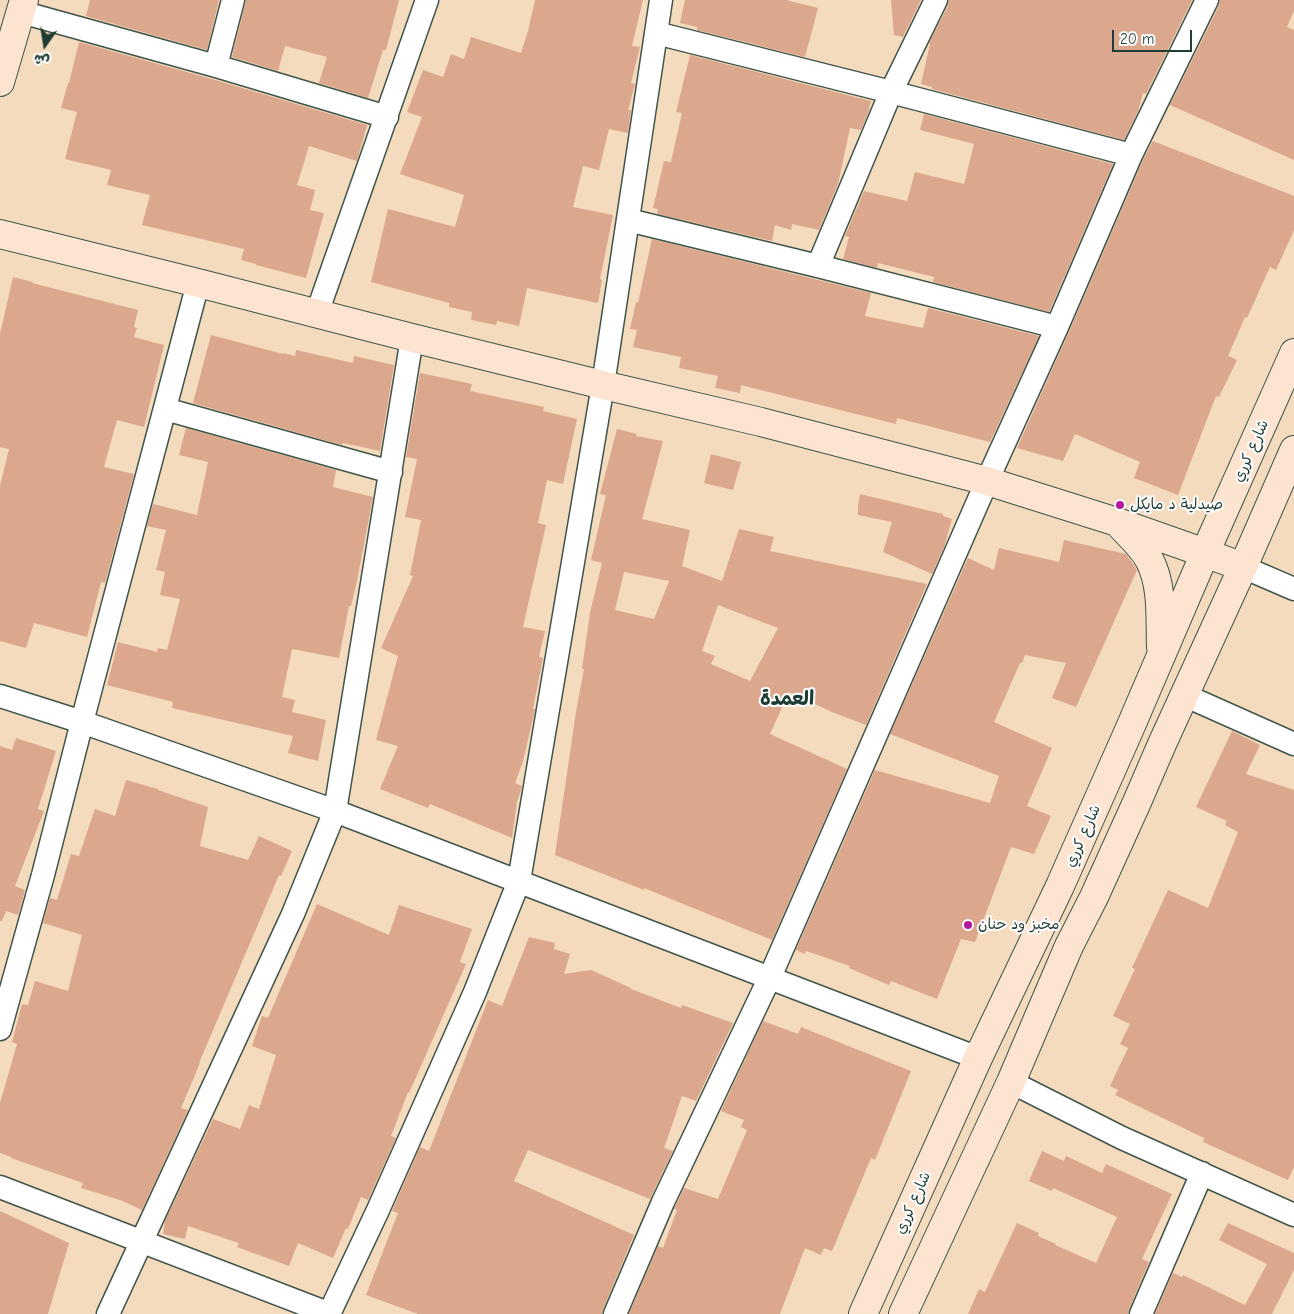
<!DOCTYPE html>
<meta charset="utf-8">
<style>
body{margin:0}
#map{position:relative;width:1294px;height:1314px;overflow:hidden;background:#f4dbbe;font-family:"Comic Neue","Playpen Sans Arabic",sans-serif}
canvas{display:block}
.north{position:absolute;left:20px;top:20px;width:50px;height:50px;-webkit-text-stroke:4px #fff;paint-order:stroke;rotate:193deg;font-size:14px;font-weight:700;line-height:20px;text-align:center;color:#1f3d34}
.north::after{content:'';display:block;margin:auto;width:18px;height:22px;background:#1f3d34;clip-path:polygon(50% 0,100% 100%,50% 72%,0 100%)}
.scale{position:absolute;left:1112px;top:30px;width:80px;height:22px;box-sizing:border-box;border:2px solid #1f3d34;border-top:0;padding-left:6px;font-size:15px;line-height:18px;white-space:nowrap;color:#1f3d34;-webkit-text-stroke:4px #fff;paint-order:stroke}
</style>
<div id="map">
<canvas width="1294" height="1314"></canvas>
<div class="north">ش</div>
<div class="scale">20 m</div>
</div>
<script>
const c = document.querySelector('canvas').getContext('2d');
c.lineJoin = 'round';
function paint(path, color) {
  c.fillStyle = color;
  c.fill(path, 'evenodd');
}
function stroke(path, color, width, dash) {
  c.strokeStyle = color;
  c.lineWidth = width;
  c.lineCap = dash ? 'butt' : 'round';
  c.setLineDash(dash || []);
  c.stroke(path);
}
function label(font, color, halo, rows, align = 'center') {
  c.font = font + ' "Comic Neue","Playpen Sans Arabic",sans-serif';
  c.lineWidth = 4;
  c.setLineDash([]);
  c.textBaseline = 'middle';
  c.strokeStyle = halo;
  c.fillStyle = color;
  for (const [text, x, y, turn = 0] of rows) {
    c.save();
    c.translate(x, y);
    c.rotate((+turn || 0) * Math.PI / 180);
    c.textAlign = isNaN(turn) ? turn : align;
    if (halo) c.strokeText(text, 0, 0);
    c.fillText(text, 0, 0);
    c.restore();
  }
}
paint(new Path2D(`
 M 90,0 L 219,0 L 207,50 L 86,16 Z
 M 246,0 L 399,0 L 386,50 L 383,50 L 368,98 L 319,83 L 327,57 L 285,46 L 278,71 L 232,57 Z
 M 535,0 L 643,0 L 632,46 L 640,47 L 631,83 L 635,84 L 628,110 L 631,110 L 628,133 L 609,129 L 599,170 L 583,166 L 573,207 L 613,215 L 600,279 L 602,280 L 598,303 L 527,288 L 519,326 L 497,321 L 496,325 L 471,320 L 472,312 L 449,307 L 449,303 L 371,282 L 388,209 L 455,227 L 464,195 L 400,174 L 422,117 L 407,112 L 423,70 L 443,77 L 451,54 L 464,59 L 471,37 L 521,53 L 528,31 Z
 M 685,0 L 786,0 L 818,8 L 805,57 L 697,30 L 697,27 L 680,23 Z
 M 891,0 L 921,0 L 903,37 L 894,35 Z
 M 949,0 L 1192,0 L 1146,94 L 1143,93 L 1138,111 L 1124,140 L 932,89 L 932,87 L 921,84 L 930,44 L 929,43 L 948,6 Z
 M 1220,0 L 1294,0 L 1294,11 L 1287,27 L 1294,30 L 1294,160 L 1170,105 L 1219,6 Z
 M 79,42 L 212,79 L 367,125 L 357,161 L 309,146 L 297,185 L 315,190 L 310,210 L 324,213 L 306,278 L 256,265 L 256,264 L 241,260 L 244,249 L 142,225 L 150,195 L 107,185 L 111,170 L 65,159 L 77,112 L 61,108 L 68,83 L 69,83 Z
 M 690,55 L 871,101 L 868,113 L 861,130 L 850,128 L 838,184 L 819,230 L 792,224 L 791,230 L 775,225 L 772,241 L 657,214 L 658,209 L 653,208 L 664,161 L 671,162 L 682,113 L 676,112 Z
 M 924,114 L 1113,164 L 1049,312 L 933,282 L 934,277 L 878,263 L 877,268 L 843,259 L 849,237 L 845,236 L 864,191 L 907,201 L 915,172 L 964,184 L 974,144 L 920,130 Z
 M 1153,141 L 1294,196 L 1294,230 L 1276,270 L 1270,267 L 1247,318 L 1245,317 L 1228,356 L 1237,360 L 1219,397 L 1216,396 L 1178,495 L 1134,478 L 1140,462 L 1075,434 L 1063,461 L 1017,448 L 1069,332 L 1143,160 Z
 M 652,239 L 871,293 L 865,316 L 923,328 L 928,308 L 1039,336 L 990,442 L 897,418 L 896,424 L 741,385 L 740,393 L 715,388 L 718,376 L 679,368 L 681,357 L 633,347 L 637,330 L 630,329 L 636,302 L 638,303 Z
 M 13,277 L 33,282 L 32,283 L 138,310 L 134,327 L 137,328 L 134,337 L 164,345 L 144,427 L 117,420 L 104,467 L 134,474 L 105,583 L 101,582 L 87,637 L 34,623 L 26,648 L 0,641 L 0,486 L 9,449 L 0,447 L 0,334 Z
 M 211,335 L 283,354 L 283,353 L 295,356 L 296,350 L 353,363 L 354,356 L 394,365 L 380,451 L 343,443 L 342,445 L 193,403 Z
 M 420,373 L 472,384 L 470,391 L 544,407 L 543,411 L 577,419 L 563,484 L 547,480 L 538,523 L 546,525 L 523,627 L 545,631 L 539,657 L 543,658 L 533,709 L 535,709 L 534,714 L 523,761 L 515,783 L 522,786 L 517,802 L 512,838 L 430,804 L 428,808 L 380,789 L 398,746 L 376,740 L 398,656 L 381,648 L 413,576 L 410,575 L 421,520 L 405,517 L 417,459 L 406,457 Z
 M 186,428 L 336,470 L 333,487 L 373,497 L 357,581 L 351,606 L 349,606 L 339,658 L 292,649 L 282,697 L 295,700 L 292,712 L 326,720 L 318,761 L 288,753 L 293,736 L 172,708 L 173,702 L 107,685 L 118,642 L 157,652 L 158,648 L 167,650 L 180,599 L 160,595 L 165,572 L 156,570 L 166,530 L 147,526 L 153,504 L 197,515 L 208,462 L 179,455 Z
 M 617,429 L 637,434 L 636,436 L 663,441 L 642,519 L 690,530 L 682,566 L 722,581 L 739,529 L 774,537 L 770,551 L 927,584 L 866,725 L 832,712 L 789,692 L 770,734 L 847,769 L 772,940 L 644,888 L 644,890 L 555,855 L 576,712 L 584,669 L 582,669 L 590,613 L 602,563 L 591,560 L 606,495 L 600,494 ZM 624,572 L 669,581 L 654,619 L 615,610 ZM 718,605 L 778,628 L 750,681 L 711,664 L 715,656 L 702,651 Z
 M 711,454 L 741,462 L 733,490 L 704,483 Z
 M 860,494 L 943,514 L 943,516 L 952,519 L 944,547 L 932,574 L 883,552 L 892,522 L 858,515 L 858,506 Z
 M 1064,540 L 1126,554 L 1137,570 L 1076,707 L 1052,698 L 1066,663 L 1025,655 L 1022,663 L 1020,663 L 994,722 L 1052,748 L 1027,806 L 1051,816 L 1034,854 L 1011,847 L 975,942 L 961,939 L 937,999 L 891,981 L 889,985 L 849,968 L 850,966 L 806,951 L 805,954 L 796,950 L 875,770 L 990,803 L 999,776 L 890,734 L 968,558 L 994,570 L 999,548 L 1059,562 Z
 M 1232,731 L 1260,745 L 1246,774 L 1294,790 L 1294,1167 L 1288,1180 L 1203,1142 L 1204,1138 L 1115,1095 L 1118,1090 L 1110,1086 L 1128,1048 L 1120,1044 L 1130,1024 L 1113,1016 L 1135,969 L 1132,968 L 1168,890 L 1208,908 L 1238,832 L 1225,825 L 1227,821 L 1196,807 Z
 M 16,738 L 56,751 L 38,809 L 44,811 L 15,886 L 25,890 L 18,915 L 6,911 L 2,921 L 0,921 L 0,746 L 12,750 Z
 M 126,780 L 158,789 L 158,790 L 208,807 L 200,846 L 248,860 L 259,836 L 292,851 L 281,876 L 279,875 L 199,1063 L 200,1063 L 181,1108 L 188,1110 L 142,1210 L 120,1200 L 81,1188 L 83,1183 L 11,1158 L 11,1157 L 0,1153 L 0,1103 L 17,1044 L 12,1042 L 22,1004 L 28,1005 L 35,981 L 68,991 L 82,935 L 43,923 L 50,898 L 57,900 L 71,854 L 79,856 L 95,809 L 115,816 Z
 M 317,904 L 389,935 L 399,905 L 472,929 L 460,962 L 466,964 L 409,1093 L 408,1092 L 391,1136 L 396,1138 L 368,1200 L 361,1197 L 348,1229 L 346,1228 L 333,1258 L 298,1243 L 289,1266 L 237,1247 L 239,1243 L 188,1226 L 185,1239 L 163,1234 L 165,1221 L 213,1119 L 240,1129 L 249,1105 L 259,1109 L 276,1055 L 252,1046 L 262,1016 L 268,1018 Z
 M 529,937 L 555,943 L 554,949 L 570,954 L 564,974 L 591,970 L 631,988 L 631,989 L 681,1008 L 682,1005 L 733,1023 L 696,1101 L 682,1096 L 664,1148 L 673,1151 L 650,1199 L 528,1150 L 514,1181 L 634,1235 L 603,1309 L 602,1314 L 418,1314 L 366,1295 L 398,1213 L 392,1211 L 420,1147 L 429,1151 L 488,1000 L 502,1006 Z
 M 763,1021 L 798,1034 L 801,1027 L 911,1071 L 875,1160 L 871,1158 L 832,1251 L 824,1248 L 821,1255 L 805,1248 L 780,1314 L 629,1314 L 658,1246 L 663,1248 L 677,1210 L 674,1209 L 684,1188 L 718,1199 L 747,1130 L 741,1127 L 744,1120 L 721,1111 Z
 M 1042,1151 L 1064,1161 L 1066,1156 L 1102,1173 L 1106,1164 L 1172,1194 L 1142,1259 L 1149,1262 L 1129,1309 L 1128,1314 L 968,1314 L 979,1289 L 985,1292 L 1017,1223 L 1039,1233 L 1038,1236 L 1056,1244 L 1055,1245 L 1096,1263 L 1117,1217 L 1053,1188 L 1052,1191 L 1029,1181 Z
 M 0,1211 L 69,1243 L 48,1314 L 0,1314 Z
 M 1228,1223 L 1294,1253 L 1294,1270 L 1272,1314 L 1155,1314 L 1173,1273 L 1182,1277 L 1183,1275 L 1245,1305 L 1267,1264 L 1219,1240 Z`), '#dba78d');
const street = new Path2D(`
 M 21,12 L 216,66 L 387,117
 M 656,33 L 891,92 L 1131,155
 M 216,66 L 233,0
 M 628,220 L 818,266 L 1057,327
 M 818,266 L 891,92 L 936,0
 M 317,313 L 427,0
 M 165,409 L 391,472
 M 1243,567 L 1294,589
 M 1184,695 L 1294,744
 M 0,696 L 82,722 L 335,811 L 978,1058
 M 0,1029 L 43,875 L 82,722 L 198,283
 M 1011,1082 L 1122,1138 L 1294,1215
 M 0,1187 L 330,1314
 M 108,1314 L 293,914 L 335,811 L 412,338
 M 329,1314 L 378,1210 L 475,992 L 519,881 L 603,385 L 661,0
 M 615,1314 L 663,1202 L 770,977 L 987,481 L 1057,327 L 1131,155 L 1207,0
 M 1141,1314 L 1202,1173`);
const secondary = new Path2D(`
 M 0,82 L 24,0
 M 0,234 L 198,283 L 412,338 L 603,385 L 761,422 L 987,481 L 1117,522 L 1205,553 L 1243,567
 M 1120,525 C 1130,536 1143,547 1150,561 C 1163,587 1160,619 1161,647
 M 863,1314 L 978,1058 L 1060,886 L 1130,728 L 1205,553 L 1294,353
 M 903,1314 L 1011,1082 L 1069,946 L 1094,897 L 1137,802 L 1162,744 L 1243,567 L 1294,450`);
stroke(street, '#3f5549', 25);
stroke(secondary, '#3f5549', 30);
stroke(street, '#fff', 22);
stroke(secondary, '#fde4d1', 28);
for (const [x, y, r, color] of [
 [1120,505,5,"#b5179e"],
 [968,925,5,"#b5179e"]
]) {
  const dot = new Path2D();
  dot.arc(x, y, r, 0, 2 * Math.PI);
  c.fillStyle = color;
  c.fill(dot);
  stroke(dot, '#fff', 2);
}
label('15px', '#1f3d34', '#fff', [
 ["شارع كرري",1251,451,-66],
 ["شارع كرري",1083,836,-66],
 ["شارع كرري",913,1203,-66]
]);
label('15px', '#1f3d34', '#fff', [
 ["صيدلية د مايكل",1130,505],
 ["مخبز ود حنان",978,925]
], 'left');
label('bold 20px', '#1f3d34', '#fff', [
 ["العمدة",787,699]
]);
</script>
